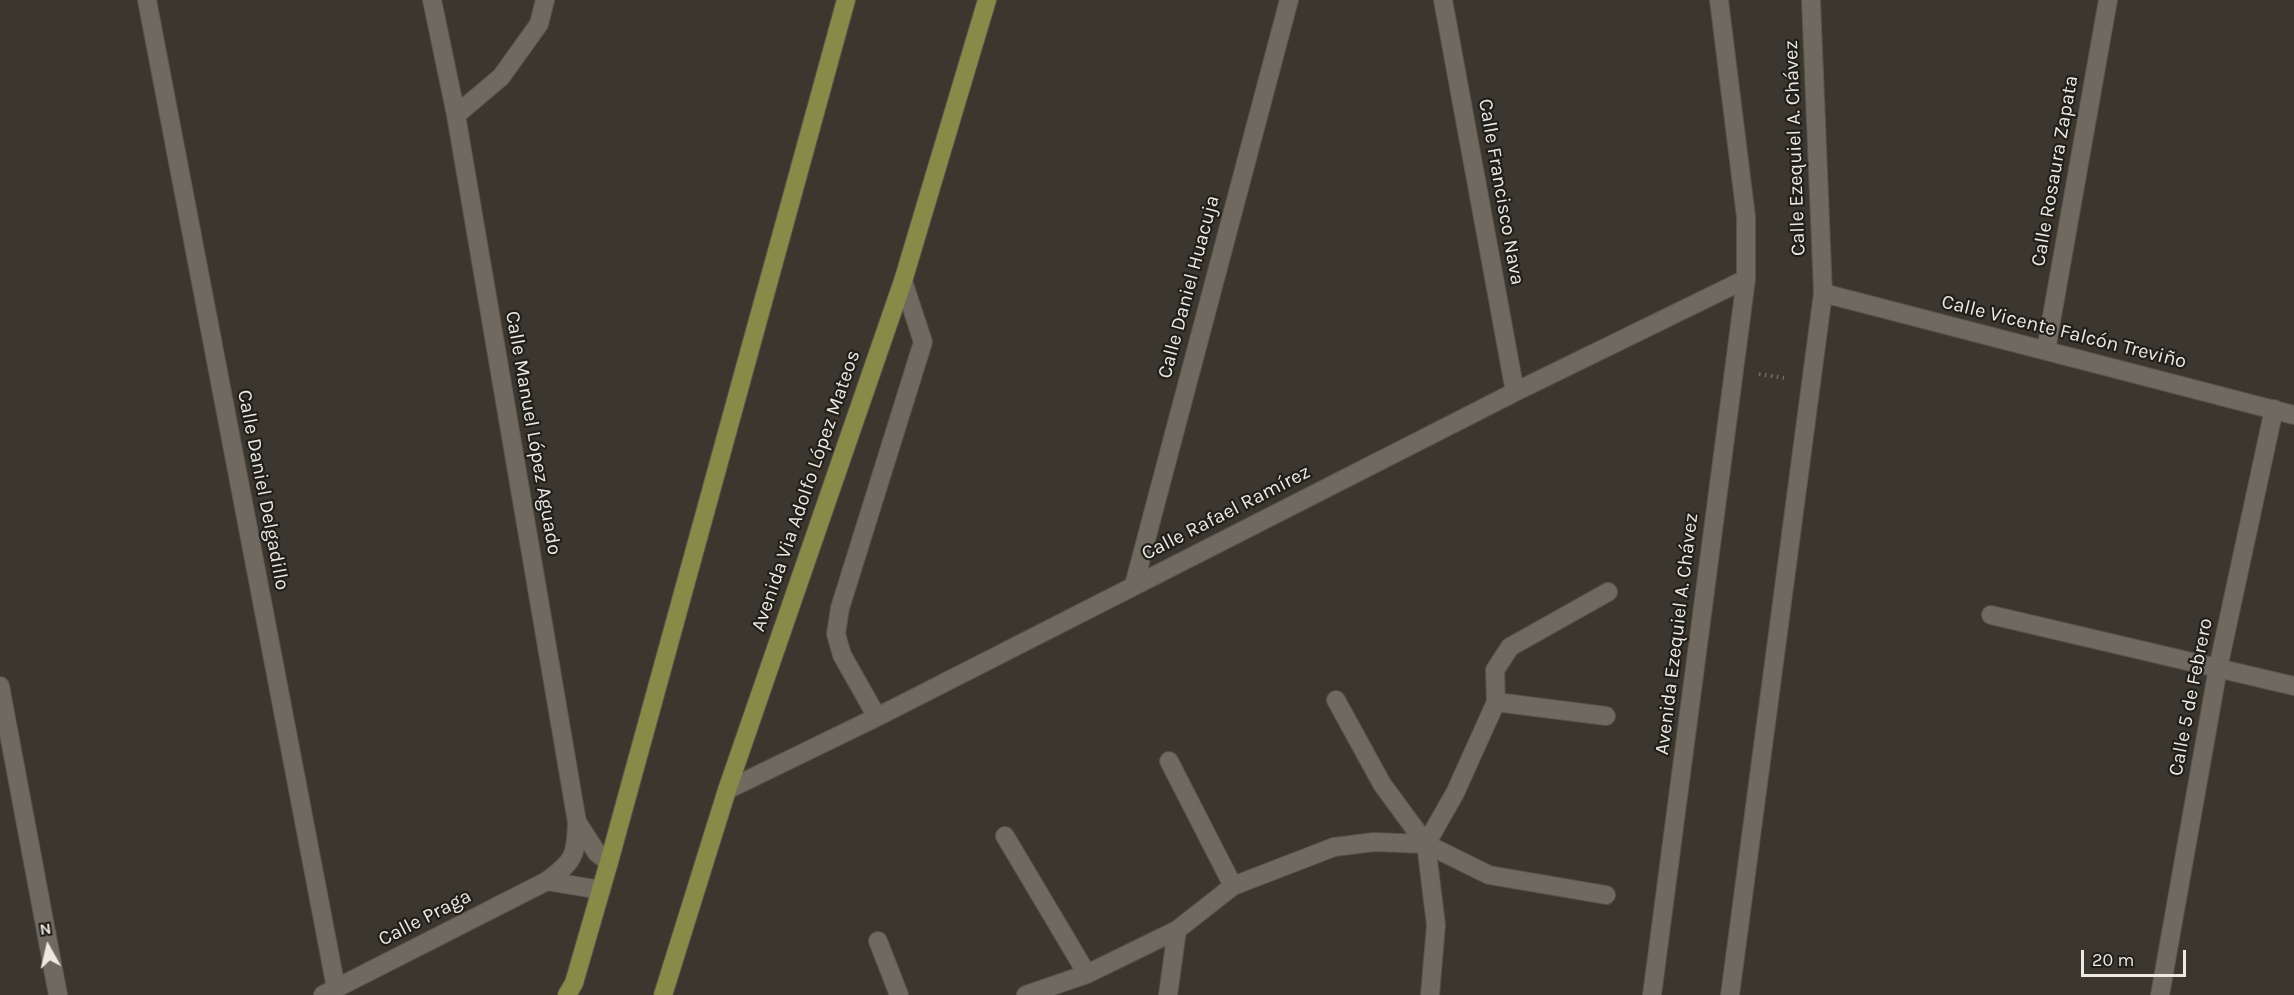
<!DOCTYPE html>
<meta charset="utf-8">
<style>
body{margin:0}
#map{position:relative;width:2294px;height:995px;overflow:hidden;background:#3c372e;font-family:Karla,sans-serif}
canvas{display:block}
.north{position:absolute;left:18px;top:917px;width:60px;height:60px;-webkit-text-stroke:4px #211f1a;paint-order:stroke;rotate:352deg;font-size:16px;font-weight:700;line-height:24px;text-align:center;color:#ece9e3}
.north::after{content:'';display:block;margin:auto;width:21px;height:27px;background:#ece9e3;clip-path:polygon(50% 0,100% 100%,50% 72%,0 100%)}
.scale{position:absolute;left:2081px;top:950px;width:105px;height:27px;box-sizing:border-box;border:3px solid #ece9e3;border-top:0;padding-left:8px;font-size:18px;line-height:21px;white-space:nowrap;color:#ece9e3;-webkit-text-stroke:4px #211f1a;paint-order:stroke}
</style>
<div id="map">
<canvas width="2294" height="995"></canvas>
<div class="north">N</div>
<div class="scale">20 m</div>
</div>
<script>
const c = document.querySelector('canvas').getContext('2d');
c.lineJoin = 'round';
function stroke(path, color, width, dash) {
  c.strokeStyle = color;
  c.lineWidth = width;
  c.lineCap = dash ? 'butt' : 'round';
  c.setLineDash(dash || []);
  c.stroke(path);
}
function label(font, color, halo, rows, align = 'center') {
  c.font = font + ' Karla,sans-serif';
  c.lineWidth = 4.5;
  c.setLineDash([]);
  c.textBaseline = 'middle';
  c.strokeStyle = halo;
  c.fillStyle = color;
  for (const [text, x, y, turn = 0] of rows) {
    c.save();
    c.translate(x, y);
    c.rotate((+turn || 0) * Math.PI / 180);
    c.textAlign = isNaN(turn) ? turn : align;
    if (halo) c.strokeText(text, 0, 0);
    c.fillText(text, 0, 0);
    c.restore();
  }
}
const minor = new Path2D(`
 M 147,0 L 336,988
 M 432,0 L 456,115 L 577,822 L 597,853 L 609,862
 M 1443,0 L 1515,392
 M 456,115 L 501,77 L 539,24 L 545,0
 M 1823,293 L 2294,415
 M 2046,350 L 2108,0
 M 1134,585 L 1289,0
 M 1991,615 L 2294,686
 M 0,686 L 58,995
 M 1336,700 L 1382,784 L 1426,844 L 1436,925 L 1430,995
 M 1496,702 L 1606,716
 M 877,717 L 842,655 L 836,634 L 840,608 L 923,342 L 903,281
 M 1169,761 L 1233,886
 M 727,790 L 877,717 L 1515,392 L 1746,279
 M 1005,836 L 1087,974
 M 1426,844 L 1455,793 L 1496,702 L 1495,670 L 1510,647 L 1608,592
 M 547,881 L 601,890
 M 878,941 L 899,995
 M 323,995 L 547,881 C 574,861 576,856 577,823
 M 1026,995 L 1087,974 L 1177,930 L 1233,886 L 1334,847 L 1374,842 L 1426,844 L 1489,875 L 1606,895
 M 1168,995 L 1177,930
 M 1652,995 L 1746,279 L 1746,217 L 1719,0
 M 1730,995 L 1823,293 L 1811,0
 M 2160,995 L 2218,668 L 2274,409`);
const major = new Path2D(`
 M 567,995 L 574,983 L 609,862 L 846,0
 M 663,995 L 727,790 L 903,281 L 987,0`);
stroke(minor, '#57534b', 20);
stroke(major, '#57534b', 20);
stroke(new Path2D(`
 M 1759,374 L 1784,378`), '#726e66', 4, [1.5, 4.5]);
stroke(minor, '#6f6960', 18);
stroke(major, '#888a48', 18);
label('20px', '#ece9e3', '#211f1a', [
 ["Calle Ezequiel A. Chávez",1795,148,-92],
 ["Calle Rosaura Zapata",2055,171,-80],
 ["Calle Francisco Nava",1501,192,80],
 ["Calle Daniel Huacuja",1189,287,-75],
 ["Calle Vicente Falcón Treviño",2064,332,14],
 ["Calle Manuel López Aguado",533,433,80],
 ["Calle Daniel Delgadillo",263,490,79],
 ["Avenida Via Adolfo López Mateos",806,491,-71],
 ["Calle Rafael Ramírez",1226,513,-27],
 ["Avenida Ezequiel A. Chávez",1677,634,-83],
 ["Calle 5 de Febrero",2191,697,-79],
 ["Calle Praga",425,918,-27]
]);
</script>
